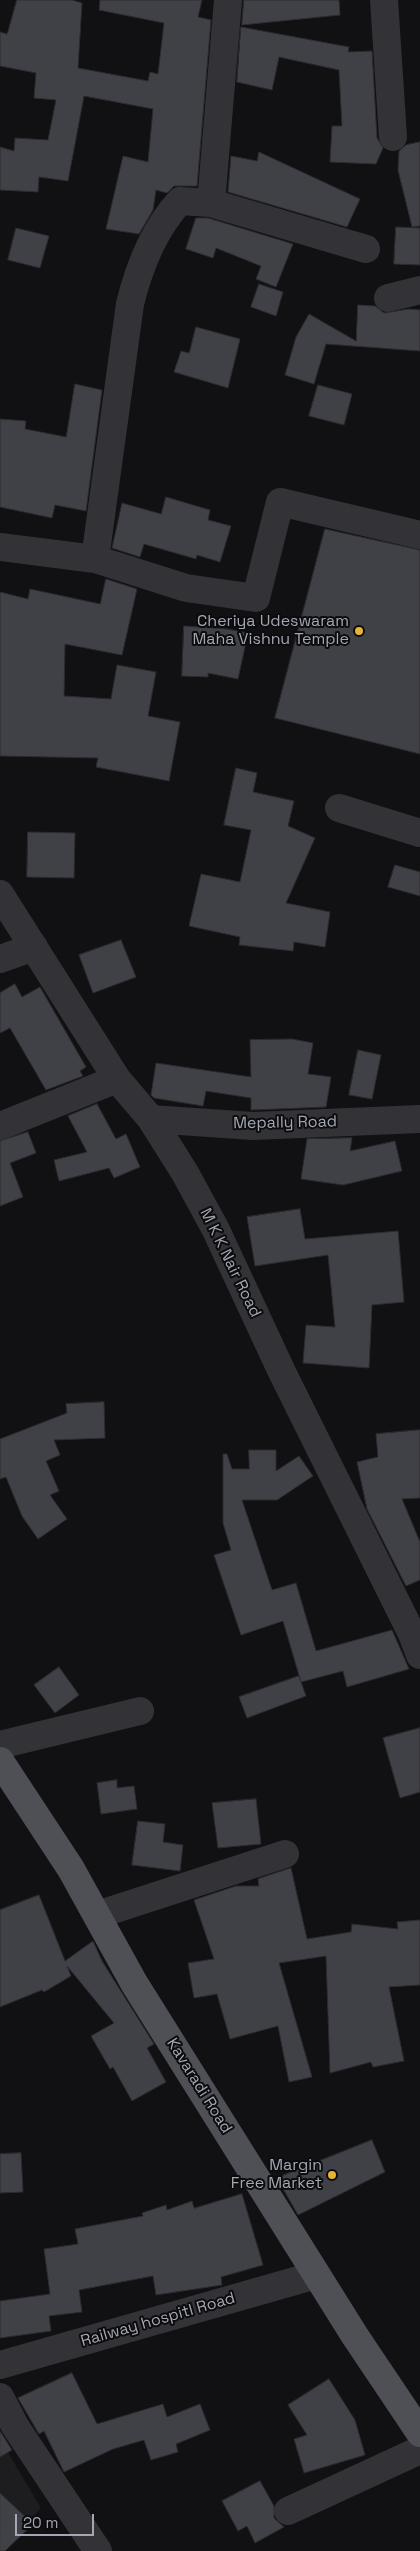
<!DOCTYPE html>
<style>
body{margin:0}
#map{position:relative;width:420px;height:2551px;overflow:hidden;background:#111113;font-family:"Space Grotesk",sans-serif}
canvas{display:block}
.scale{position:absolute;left:15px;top:2514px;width:79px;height:22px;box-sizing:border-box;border:2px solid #a3a7b3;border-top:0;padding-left:6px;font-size:15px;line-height:18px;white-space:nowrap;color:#a3a7b3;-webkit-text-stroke:4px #0c0c0e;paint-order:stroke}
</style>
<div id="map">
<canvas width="420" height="2551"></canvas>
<div class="scale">20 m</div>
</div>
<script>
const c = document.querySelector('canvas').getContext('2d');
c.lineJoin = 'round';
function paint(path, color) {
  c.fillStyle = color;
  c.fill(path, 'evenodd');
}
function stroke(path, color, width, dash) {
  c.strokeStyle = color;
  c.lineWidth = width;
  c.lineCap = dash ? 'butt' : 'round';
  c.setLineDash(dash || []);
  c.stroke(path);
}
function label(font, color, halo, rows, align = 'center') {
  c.font = font + ' "Space Grotesk",sans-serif';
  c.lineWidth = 4;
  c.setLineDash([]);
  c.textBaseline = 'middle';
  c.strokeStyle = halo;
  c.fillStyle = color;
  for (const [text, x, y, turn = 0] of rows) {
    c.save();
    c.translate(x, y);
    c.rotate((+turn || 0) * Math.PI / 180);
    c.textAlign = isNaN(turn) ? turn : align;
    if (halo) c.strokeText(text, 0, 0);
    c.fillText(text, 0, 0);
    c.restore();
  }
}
paint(new Path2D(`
 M 0,2439 L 41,2508 L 3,2551 L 0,2551 Z`), '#1d1d20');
const building = new Path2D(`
 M 17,0 L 72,0 L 82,3 L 78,68 L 148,81 L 150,72 L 158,74 L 164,23 L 99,10 L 100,0 L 202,0 L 198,17 L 211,20 L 197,186 L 174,186 L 167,193 L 156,190 L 153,210 L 139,234 L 106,229 L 123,156 L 148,162 L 153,109 L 84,96 L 68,181 L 39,177 L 38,192 L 0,190 L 0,147 L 14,151 L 15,138 L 48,140 L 56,100 L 34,98 L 36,73 L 0,66 L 0,32 L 7,34 Z
 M 244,0 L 339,0 L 340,15 L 242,25 Z
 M 241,27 L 349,47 L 348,52 L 372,51 L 377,138 L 383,148 L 376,164 L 330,162 L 332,126 L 342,126 L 339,70 L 279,57 L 272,90 L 237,82 Z
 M 420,142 L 420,226 L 412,227 L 398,170 L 399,151 L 406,145 Z
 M 259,152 L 360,199 L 347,227 L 228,192 L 231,156 L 257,161 Z
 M 196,218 L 208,218 L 293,244 L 276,287 L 256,279 L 261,266 L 216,248 L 213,258 L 186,249 Z
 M 396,227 L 420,228 L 420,265 L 394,264 Z
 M 16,228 L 49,236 L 40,268 L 8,260 Z
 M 259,284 L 283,292 L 276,316 L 251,307 Z
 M 358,305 L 375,306 L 384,313 L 409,309 L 420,310 L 420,351 L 326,344 L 314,384 L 285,375 L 296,337 L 309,314 L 356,341 Z
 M 196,327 L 240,339 L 228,388 L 174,372 L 181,351 L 189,353 Z
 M 75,384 L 102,390 L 86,511 L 55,505 L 52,518 L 0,507 L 0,419 L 26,421 L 25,429 L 66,437 Z
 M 318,385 L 352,394 L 344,425 L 309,416 Z
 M 166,497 L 210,510 L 208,520 L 231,526 L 220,562 L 197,555 L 196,559 L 144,544 L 140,557 L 112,548 L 122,503 L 161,514 Z
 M 325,529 L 420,550 L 420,754 L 275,718 Z
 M 106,579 L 137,589 L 122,655 L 65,644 L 64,696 L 111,699 L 117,665 L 156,672 L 148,716 L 180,722 L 169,781 L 96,767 L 98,758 L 0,756 L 0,592 L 28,599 L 30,589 L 100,604 Z
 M 184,626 L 227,629 L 248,633 L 238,679 L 208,673 L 208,677 L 182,676 Z
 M 236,768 L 257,773 L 253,792 L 294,801 L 288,826 L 315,838 L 286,903 L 330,912 L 325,947 L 294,942 L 293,951 L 239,945 L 240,937 L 189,926 L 201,874 L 240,882 L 251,830 L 224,825 Z
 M 28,832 L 75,833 L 74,878 L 27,877 Z
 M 395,865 L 420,872 L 420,896 L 388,887 Z
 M 121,940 L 136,977 L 93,993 L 79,955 Z
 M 15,984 L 22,997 L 40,987 L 86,1067 L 80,1071 L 83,1076 L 46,1090 L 10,1028 L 0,1033 L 0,993 Z
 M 292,1039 L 313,1043 L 308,1074 L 331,1077 L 326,1107 L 251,1110 L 251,1098 L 206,1091 L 203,1106 L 154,1098 L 151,1095 L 156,1063 L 251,1077 L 250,1040 Z
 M 358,1050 L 381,1055 L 372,1099 L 349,1095 Z
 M 97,1104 L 116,1139 L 126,1134 L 140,1167 L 114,1178 L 109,1168 L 59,1181 L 54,1160 L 87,1152 L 68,1116 Z
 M 28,1132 L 36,1153 L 10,1163 L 23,1197 L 0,1206 L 0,1141 Z
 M 352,1138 L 350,1151 L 395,1141 L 402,1171 L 343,1185 L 301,1179 L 307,1139 Z
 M 300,1209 L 305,1239 L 398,1231 L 404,1302 L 372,1305 L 369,1368 L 303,1363 L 306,1325 L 335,1327 L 328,1255 L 255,1266 L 247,1217 Z
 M 104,1402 L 105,1438 L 54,1440 L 60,1455 L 46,1461 L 59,1491 L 50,1495 L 67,1519 L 38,1539 L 22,1516 L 6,1477 L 0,1479 L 0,1439 L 67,1413 L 66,1404 Z
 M 420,1430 L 420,1498 L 402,1499 L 420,1542 L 420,1580 L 406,1586 L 367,1509 L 357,1462 L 378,1457 L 376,1434 Z
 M 249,1450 L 276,1450 L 276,1471 L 299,1456 L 313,1476 L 277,1500 L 242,1500 L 272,1590 L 296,1583 L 316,1651 L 392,1630 L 409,1669 L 347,1687 L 343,1671 L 301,1682 L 283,1621 L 241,1635 L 214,1555 L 231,1550 L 223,1523 L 223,1454 L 227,1454 L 232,1469 L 249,1469 Z
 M 59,1667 L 79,1695 L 55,1713 L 34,1685 Z
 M 299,1676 L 306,1696 L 247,1718 L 239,1697 Z
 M 420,1728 L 420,1792 L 400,1798 L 383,1738 Z
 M 117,1780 L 117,1788 L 134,1786 L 137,1809 L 101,1814 L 97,1783 Z
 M 256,1799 L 261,1844 L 218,1848 L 212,1803 Z
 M 138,1821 L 165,1824 L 163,1842 L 183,1845 L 180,1871 L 132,1865 Z
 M 291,1868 L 307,1939 L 351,1932 L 352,1924 L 398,1929 L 397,1922 L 420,1920 L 420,1985 L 389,1987 L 404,2061 L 373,2067 L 371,2062 L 330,2073 L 326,1956 L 279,1963 L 312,2077 L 289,2082 L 278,2026 L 230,2039 L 217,1994 L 194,1998 L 188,1963 L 214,1959 L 194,1900 L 236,1886 L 259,1886 L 258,1879 Z
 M 39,1895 L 65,1961 L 93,1941 L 102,1961 L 154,2044 L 147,2048 L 166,2082 L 132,2101 L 113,2067 L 110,2069 L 91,2036 L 114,2023 L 67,1966 L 71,1976 L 44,1992 L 42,1990 L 0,2007 L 0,1910 Z
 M 372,2140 L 385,2172 L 298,2215 L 277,2178 Z
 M 21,2153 L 23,2192 L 0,2193 L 0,2154 Z
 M 242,2194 L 263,2265 L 221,2277 L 222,2285 L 156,2295 L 153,2276 L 79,2290 L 82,2312 L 49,2316 L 51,2331 L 0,2338 L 0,2301 L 50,2294 L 44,2249 L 78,2244 L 75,2229 L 143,2216 L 142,2213 L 166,2205 L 167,2210 L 192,2201 L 194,2208 Z
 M 72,2373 L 97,2424 L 163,2404 L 167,2417 L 200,2404 L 210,2430 L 176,2444 L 178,2452 L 151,2460 L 144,2440 L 113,2449 L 64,2472 L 44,2431 L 39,2434 L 18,2398 Z
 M 329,2379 L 355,2420 L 365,2455 L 304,2473 L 294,2439 L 307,2435 L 288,2405 Z
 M 0,2431 L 12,2450 L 0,2457 Z
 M 260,2481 L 274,2506 L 274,2518 L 284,2527 L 255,2543 L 247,2526 L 238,2531 L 222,2501 Z
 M 0,2493 L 33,2524 L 5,2551 L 0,2551 Z`);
paint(building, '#404146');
stroke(building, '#2c2b2f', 1);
stroke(new Path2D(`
 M 384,0 L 393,137
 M 211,203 L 228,0
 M 388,298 L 420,290
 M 0,547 L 95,559 L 186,588 L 256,598 L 280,502 L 420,535
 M 95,559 L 130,304 C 139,267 154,229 180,201 L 211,203 L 366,249
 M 339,808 L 420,833
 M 0,894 L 117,1079 L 151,1119 L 185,1173 L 216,1230 L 281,1370 L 412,1634 L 420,1655
 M 0,959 L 34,947
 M 151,1119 L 253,1126 L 420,1119
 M 0,1126 L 117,1079
 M 0,1745 L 140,1711
 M 97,1915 L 285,1854
 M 0,2365 L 316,2275
 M 0,2397 L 15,2426 L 98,2551
 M 288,2511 L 420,2450`), '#333337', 28);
stroke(new Path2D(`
 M 0,1761 L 71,1869 L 134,1983 L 355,2336 L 420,2433`), '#4f5056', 28);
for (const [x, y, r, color] of [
 [359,631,5,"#e8b434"],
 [332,2175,5,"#e8b434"]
]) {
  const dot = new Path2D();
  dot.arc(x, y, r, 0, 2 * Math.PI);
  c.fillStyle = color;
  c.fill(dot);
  stroke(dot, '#0c0c0e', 2);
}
label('16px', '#a3a7b3', '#0c0c0e', [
 ["Cheriya Udeswaram",349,622],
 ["Maha Vishnu Temple",349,640],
 ["Margin",322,2166],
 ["Free Market",322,2184]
], 'right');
label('16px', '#a3a7b3', '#0c0c0e', [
 ["Mepally Road",285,1123,-1],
 ["M K K Nair Road",230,1263,64],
 ["Kavaradi Road",199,2086,58],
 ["Railway hospitl Road",158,2320,-16]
]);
</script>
